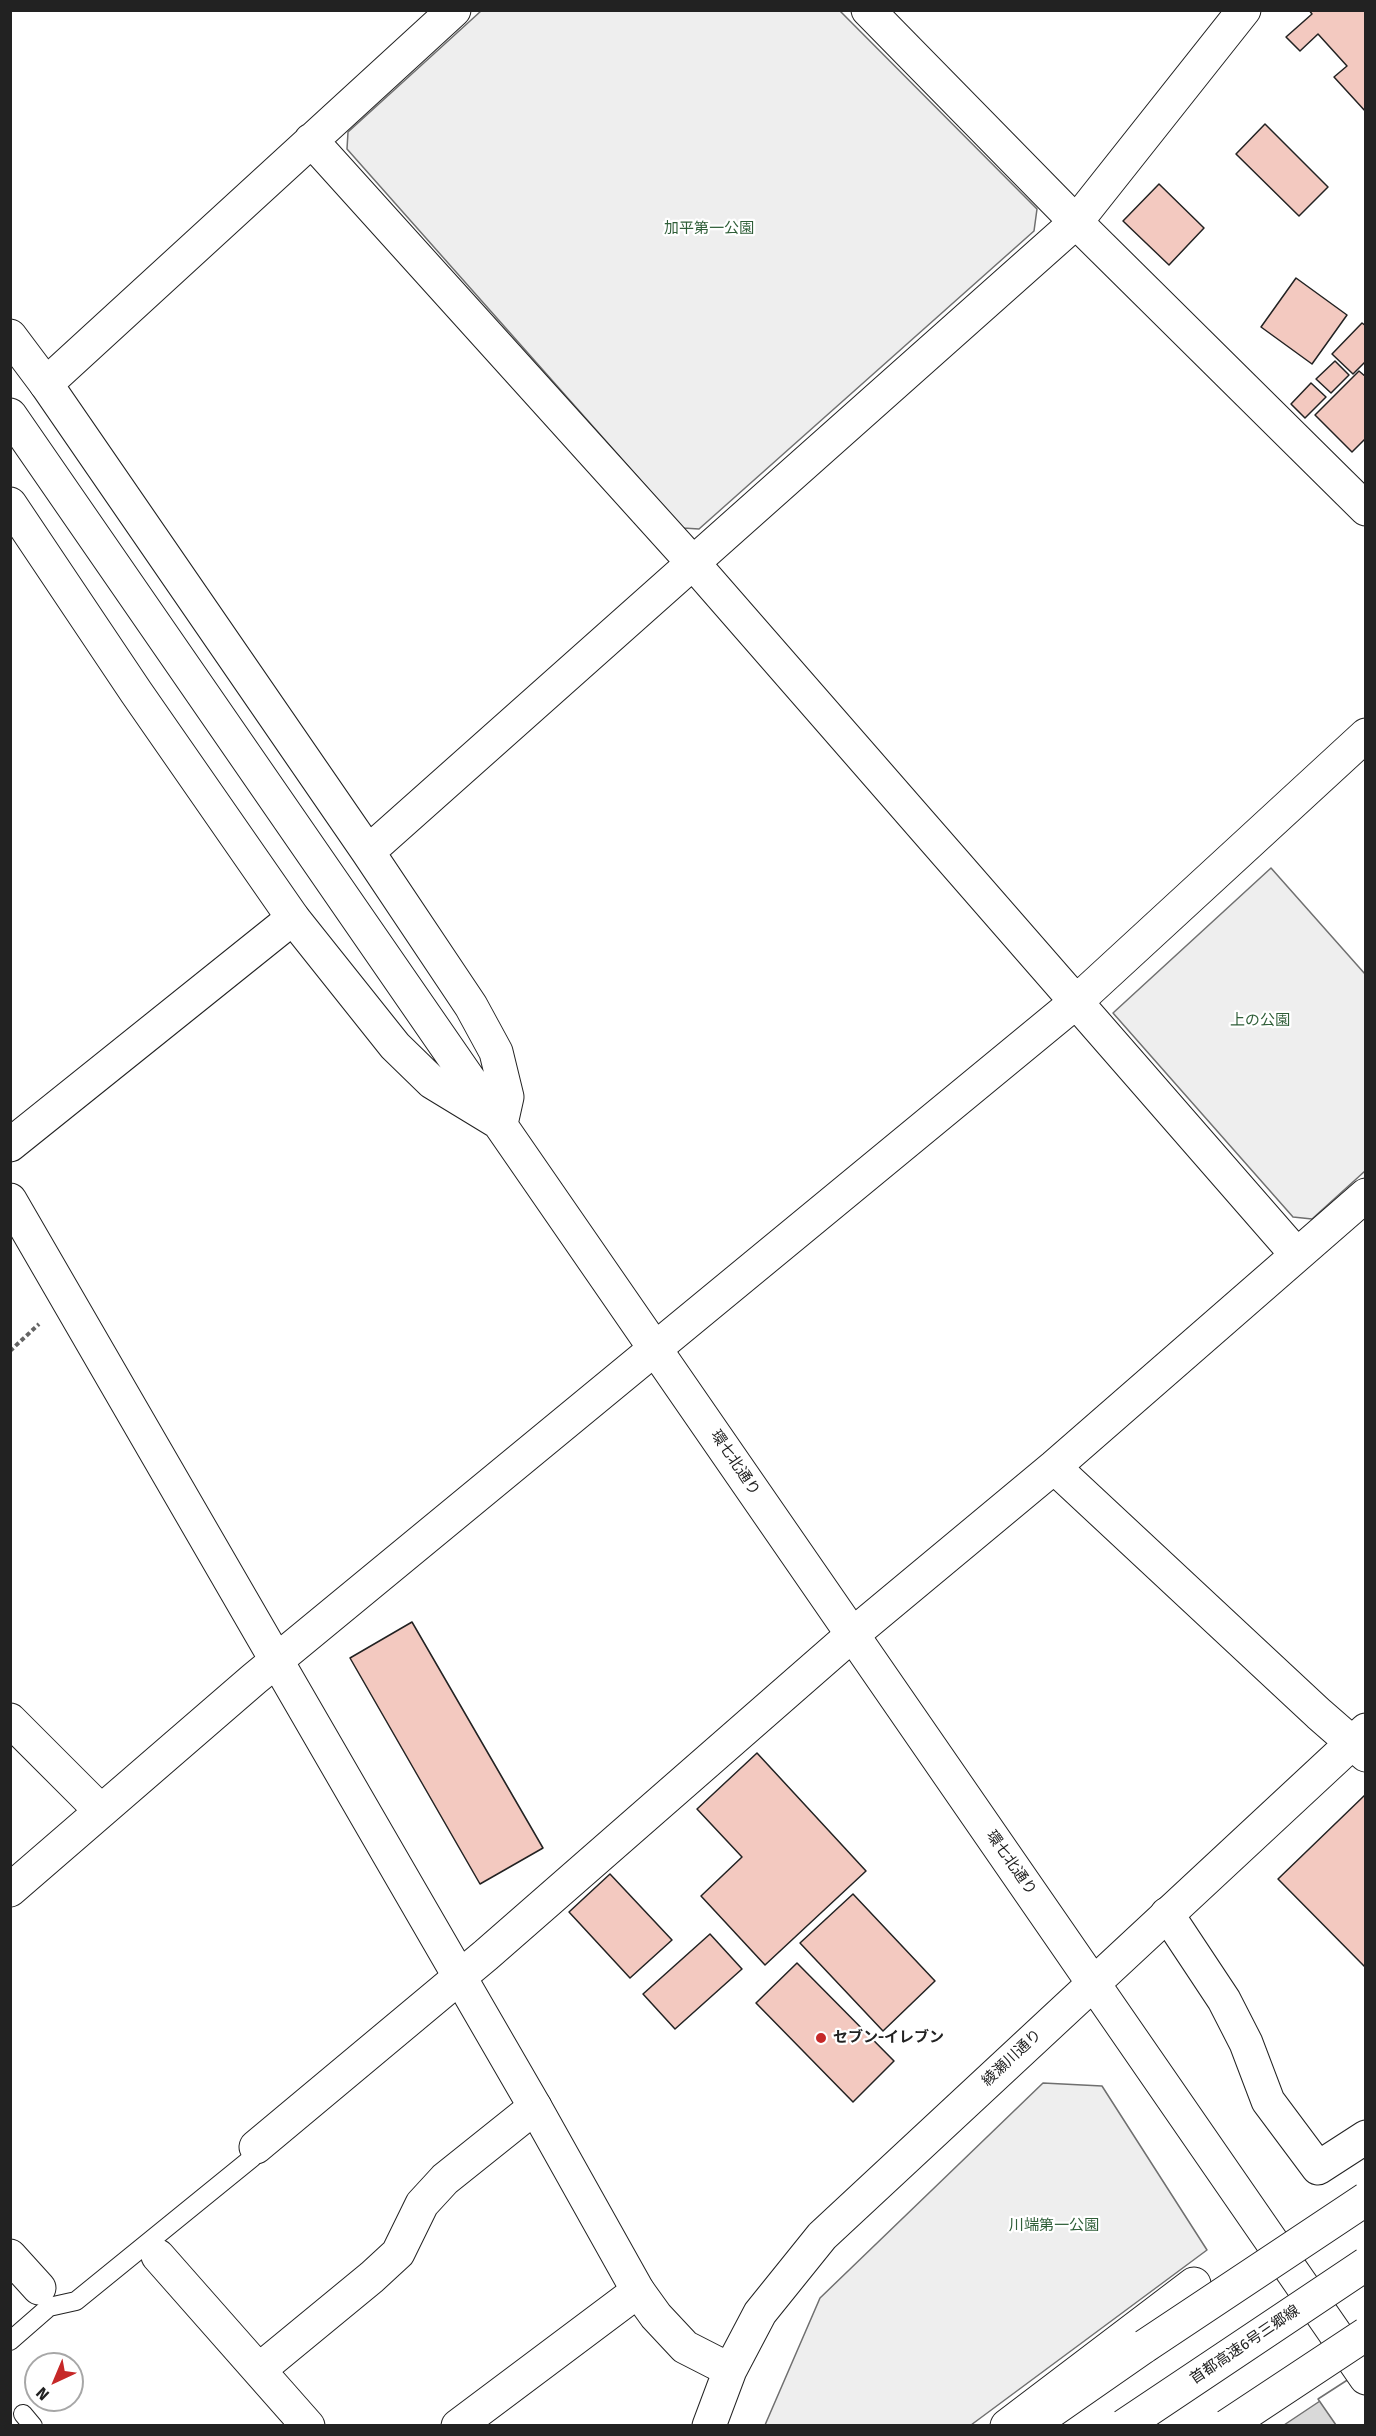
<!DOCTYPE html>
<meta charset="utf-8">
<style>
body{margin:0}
#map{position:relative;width:1376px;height:2436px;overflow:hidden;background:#fff;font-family:"Fira Sans",sans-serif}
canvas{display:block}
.frame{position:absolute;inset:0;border:12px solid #222;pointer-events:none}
.north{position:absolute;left:24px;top:2352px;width:60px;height:60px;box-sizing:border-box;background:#fff;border:2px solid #a7a7a7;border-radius:50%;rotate:224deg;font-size:16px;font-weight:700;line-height:24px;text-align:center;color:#222}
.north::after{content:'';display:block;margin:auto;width:21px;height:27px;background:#c62828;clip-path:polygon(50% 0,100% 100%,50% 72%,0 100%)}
</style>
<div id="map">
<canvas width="1376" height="2436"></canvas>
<div class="frame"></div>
<div class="north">N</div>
</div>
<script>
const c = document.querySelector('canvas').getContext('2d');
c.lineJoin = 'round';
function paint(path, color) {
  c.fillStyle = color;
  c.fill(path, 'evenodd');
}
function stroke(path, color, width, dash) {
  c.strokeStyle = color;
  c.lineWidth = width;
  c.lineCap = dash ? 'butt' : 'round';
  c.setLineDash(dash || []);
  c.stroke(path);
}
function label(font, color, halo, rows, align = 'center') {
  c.font = font + ' "Fira Sans","Noto Sans JP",sans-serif';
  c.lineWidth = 4.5;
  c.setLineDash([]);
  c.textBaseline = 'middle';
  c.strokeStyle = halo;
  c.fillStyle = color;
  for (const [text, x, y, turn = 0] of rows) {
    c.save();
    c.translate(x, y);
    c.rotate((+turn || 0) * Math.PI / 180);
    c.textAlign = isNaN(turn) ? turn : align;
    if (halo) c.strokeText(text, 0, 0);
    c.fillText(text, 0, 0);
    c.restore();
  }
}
const green = new Path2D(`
 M 481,11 L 840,11 L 1037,209 L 1034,231 L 699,529 L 683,528 L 347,149 L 348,132 Z
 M 1271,868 L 1365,974 L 1365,1171 L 1312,1219 L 1293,1217 L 1113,1013 Z
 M 1043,2083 L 1102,2086 L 1207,2250 L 971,2425 L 765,2425 L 820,2298 Z`);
paint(green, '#eee');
stroke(green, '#6f6f6f', 1.5);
const water = new Path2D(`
 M 1365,2371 L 1365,2425 L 1284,2425 Z`);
paint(water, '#d9d9d9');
stroke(water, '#6f6f6f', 1.5);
const pier = new Path2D(`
 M 1366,2368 L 1365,2425 L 1336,2425 L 1318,2399 Z`);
paint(pier, '#fff');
stroke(pier, '#6f6f6f', 1.5);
const building = new Path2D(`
 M 1309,10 L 1366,10 L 1366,112 L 1334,77 L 1347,66 L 1318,34 L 1300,51 L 1286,37 L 1312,14 Z
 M 1265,124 L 1328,187 L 1299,216 L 1236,154 Z
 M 1159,184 L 1204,228 L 1169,265 L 1123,221 Z
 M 1296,278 L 1347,315 L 1312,364 L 1261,327 Z
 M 1362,323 L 1366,326 L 1366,361 L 1353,374 L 1332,354 Z
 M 1335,361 L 1349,375 L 1331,393 L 1316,379 Z
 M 1359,371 L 1366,377 L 1366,438 L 1352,452 L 1315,415 Z
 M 1311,383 L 1326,397 L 1305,418 L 1291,404 Z
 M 412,1622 L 543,1848 L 480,1884 L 350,1658 Z
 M 757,1753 L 866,1871 L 765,1965 L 701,1896 L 742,1857 L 697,1809 Z
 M 1366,1794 L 1366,1968 L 1278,1879 Z
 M 610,1874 L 672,1940 L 630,1978 L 569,1912 Z
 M 853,1894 L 935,1981 L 883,2031 L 800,1943 Z
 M 710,1934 L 742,1969 L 675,2029 L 643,1994 Z
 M 797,1963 L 894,2061 L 853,2102 L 756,2003 Z`);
paint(building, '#f3c9c0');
stroke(building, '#222', 1.5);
const lane = new Path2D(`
 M 10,2341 L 49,2307 L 76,2301 L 252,2158 L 252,2151 L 256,2147
 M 23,2414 L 33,2426`);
const street = new Path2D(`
 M 868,10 L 1076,222 L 1366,509
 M 311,140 L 694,564 L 1297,1255
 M 46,384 L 454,10
 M 10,1145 L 293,918
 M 1054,1467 L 1319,1714 L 1366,1755
 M 10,1720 L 101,1811
 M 10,1890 L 254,1679 L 1076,1002 L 1366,735
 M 1167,1914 L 1224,2000 L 1246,2043 L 1268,2101 L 1318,2168 L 1366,2137
 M 256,2147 L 486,1955 L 852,1635 L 1054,1467 L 1366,1195
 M 10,2256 L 39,2288
 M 158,2256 L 308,2426
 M 259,2370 L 372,2277 L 398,2253 L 422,2204 L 445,2179 L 535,2107
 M 458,2426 L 638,2291
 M 1007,2426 L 1194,2284`);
const secondary = new Path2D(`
 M 10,336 L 46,384 L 368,852 L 471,1006 L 496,1052 L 507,1097 L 501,1124 L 432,1082 L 395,1046 L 293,918 L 136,692 L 10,504
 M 10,415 L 1366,2378
 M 368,852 L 1076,222 L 1244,10
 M 10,1200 L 535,2107 L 638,2291 L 656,2316 L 685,2347 L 730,2370
 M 709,2426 L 730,2370 L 760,2313 L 822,2236 L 1366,1730`);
const highway = new Path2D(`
 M 1030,2426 L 1145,2346`);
stroke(lane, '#222', 20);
stroke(street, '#222', 35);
stroke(secondary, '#222', 35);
stroke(highway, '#222', 35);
stroke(new Path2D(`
 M 10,1351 L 39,1324`), '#646464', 4, [4.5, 3]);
stroke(lane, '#fff', 18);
stroke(street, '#fff', 33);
stroke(secondary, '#fff', 33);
stroke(highway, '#fff', 33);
const highwayBridge = new Path2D(`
 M 1145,2346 L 1366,2199
 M 1124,2426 L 1366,2264
 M 1227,2426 L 1366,2334`);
stroke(highwayBridge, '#222', 35, []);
stroke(highwayBridge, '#fff', 33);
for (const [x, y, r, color] of [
 [821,2038,6,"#c62828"]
]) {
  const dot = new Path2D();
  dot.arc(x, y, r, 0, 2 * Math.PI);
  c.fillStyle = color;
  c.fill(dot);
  stroke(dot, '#fff', 2);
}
label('15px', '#2f5e38', '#fff', [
 ["加平第一公園",709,229],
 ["上の公園",1260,1021],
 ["川端第一公園",1054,2226]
]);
label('15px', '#222', '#fff', [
 ["環七北通り",735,1463,56],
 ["環七北通り",1011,1863,55],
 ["綾瀬川通り",1012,2058,-43],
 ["首都高速6号三郷線",1245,2345,-34]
]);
label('bold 15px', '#222', '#fff', [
 ["セブン-イレブン",833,2038]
], 'left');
</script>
